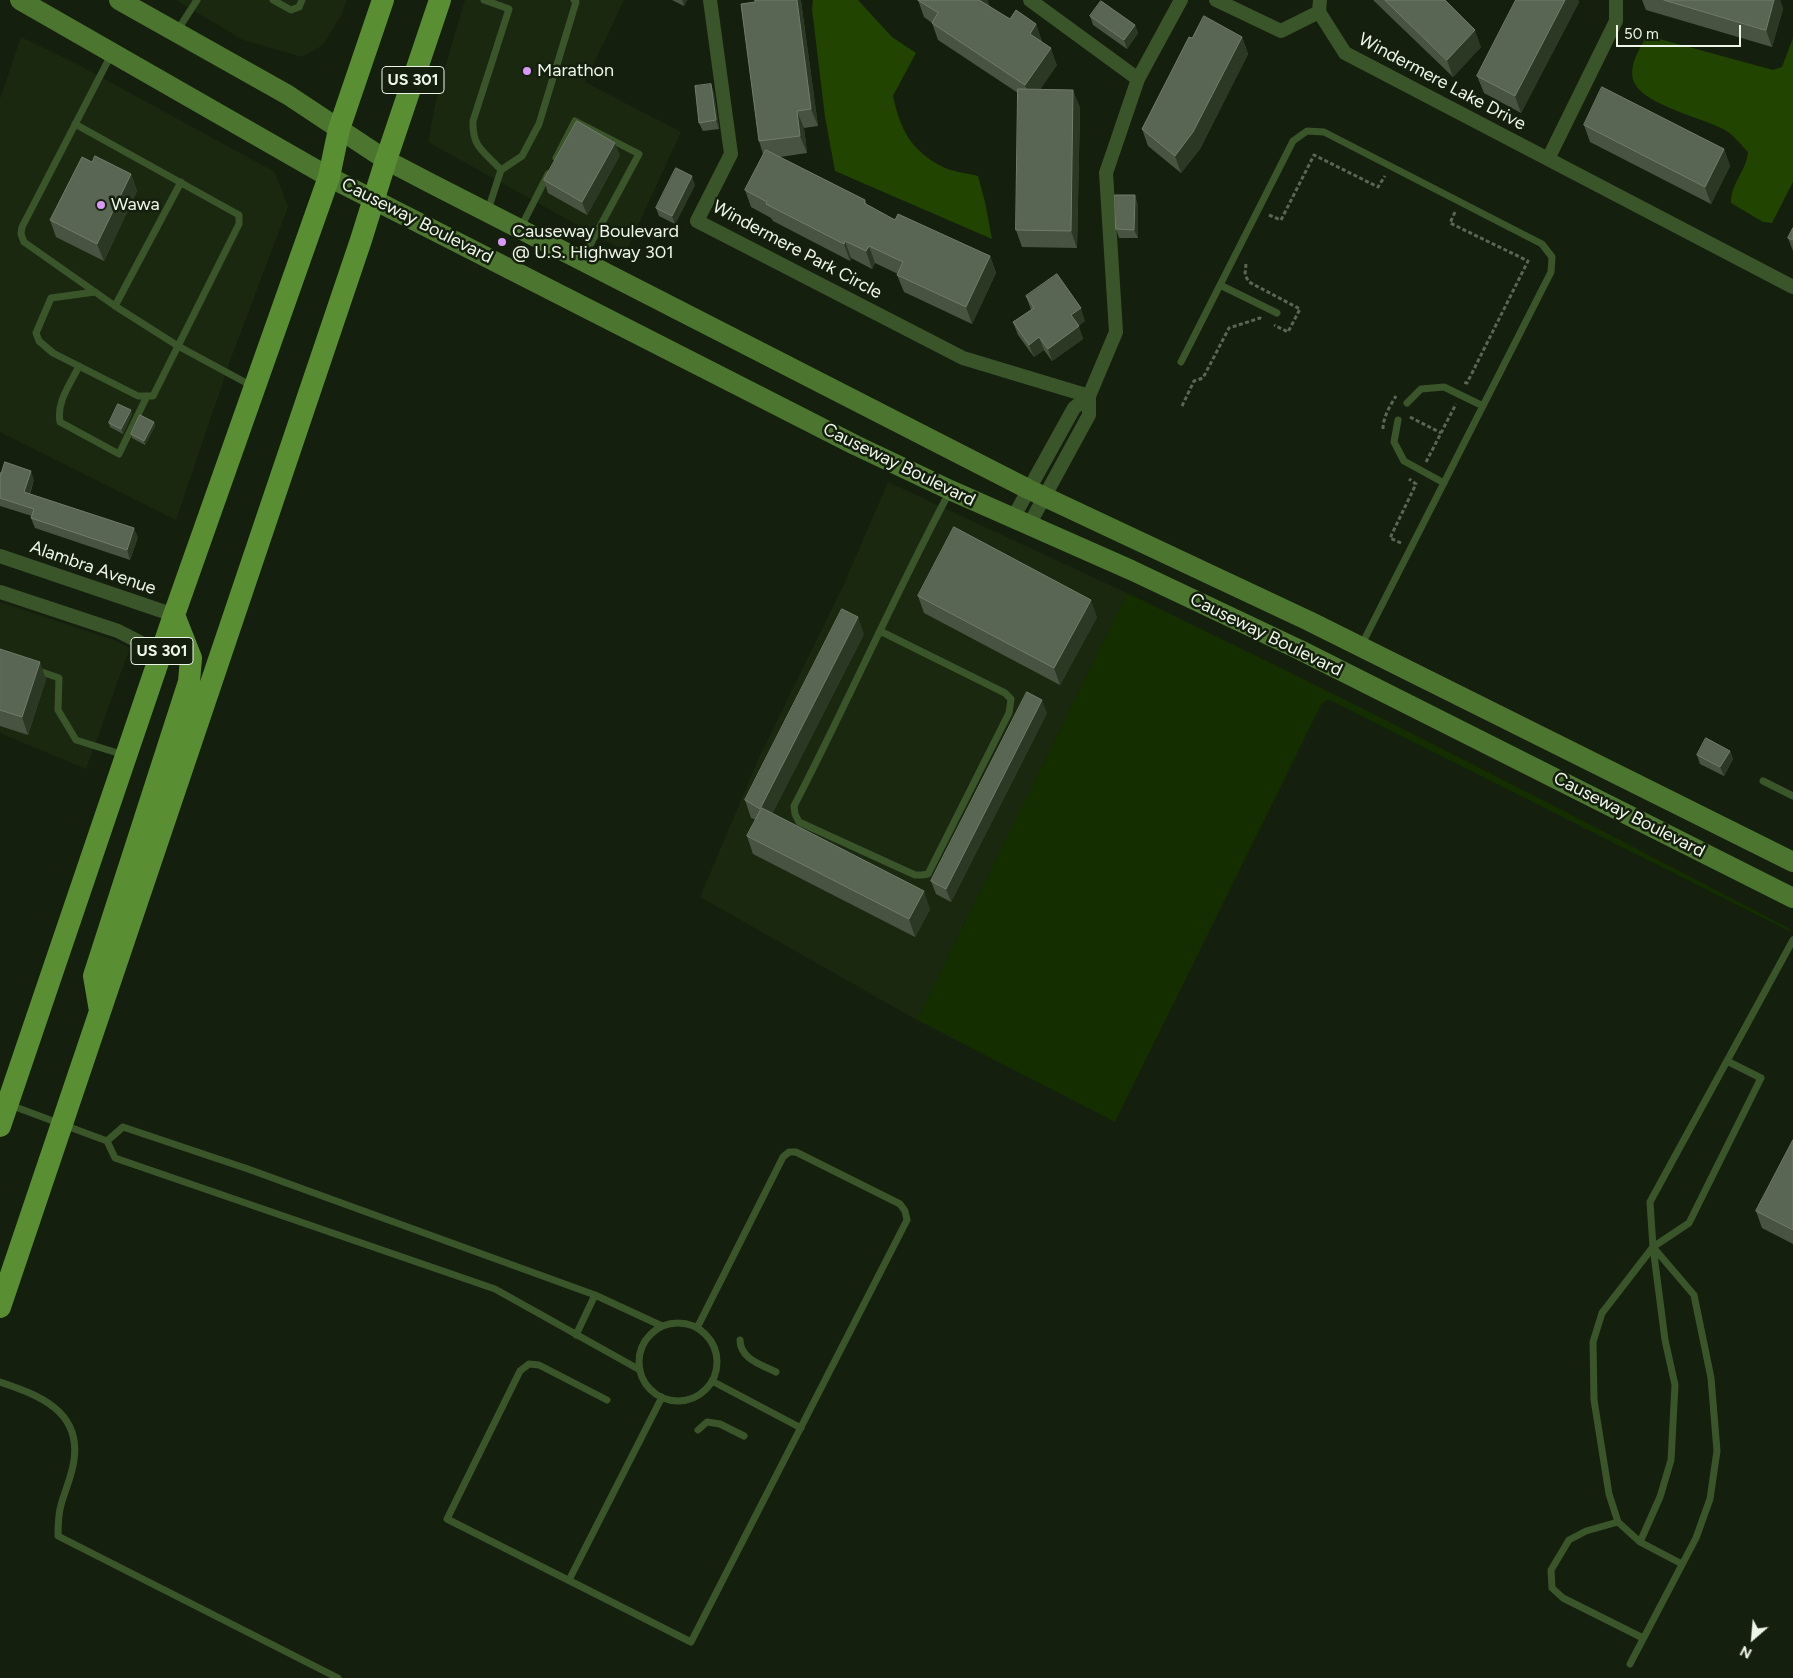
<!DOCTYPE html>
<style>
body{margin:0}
#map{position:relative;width:1793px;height:1678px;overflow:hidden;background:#141f0d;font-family:Figtree,sans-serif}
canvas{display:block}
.north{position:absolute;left:1728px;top:1613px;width:50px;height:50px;-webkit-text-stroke:4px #141f0d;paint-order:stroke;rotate:207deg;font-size:14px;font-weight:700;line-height:20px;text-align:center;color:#eef6ea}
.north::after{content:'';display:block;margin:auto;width:18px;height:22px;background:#eef6ea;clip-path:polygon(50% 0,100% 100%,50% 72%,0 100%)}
.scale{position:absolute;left:1616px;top:25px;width:125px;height:22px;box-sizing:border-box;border:2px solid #eef6ea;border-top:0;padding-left:6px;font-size:15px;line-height:18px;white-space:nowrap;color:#eef6ea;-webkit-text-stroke:4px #141f0d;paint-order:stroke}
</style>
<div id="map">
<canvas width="1793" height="1678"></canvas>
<div class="north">N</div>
<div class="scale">50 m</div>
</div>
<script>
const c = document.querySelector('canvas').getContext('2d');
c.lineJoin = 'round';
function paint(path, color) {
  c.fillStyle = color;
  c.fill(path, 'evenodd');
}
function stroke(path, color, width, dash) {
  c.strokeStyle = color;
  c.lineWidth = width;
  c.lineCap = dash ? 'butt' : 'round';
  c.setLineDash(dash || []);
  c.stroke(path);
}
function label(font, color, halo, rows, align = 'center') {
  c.font = font + ' Figtree,sans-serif';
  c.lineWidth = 5;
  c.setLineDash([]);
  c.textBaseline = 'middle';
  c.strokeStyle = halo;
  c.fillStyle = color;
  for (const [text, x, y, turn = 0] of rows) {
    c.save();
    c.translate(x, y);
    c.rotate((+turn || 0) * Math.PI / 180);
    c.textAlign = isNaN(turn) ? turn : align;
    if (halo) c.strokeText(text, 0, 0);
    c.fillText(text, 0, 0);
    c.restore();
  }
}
paint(new Path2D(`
 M 176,0 L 347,0 L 342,14 L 323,45 L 302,57 L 243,40 Z
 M 465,0 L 624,0 L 585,82 L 681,132 L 626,252 L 428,142 L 438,91 Z
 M 21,37 L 75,63 L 275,172 L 288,207 L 233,353 L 176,520 L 0,432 L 0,99 Z
 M 888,482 L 1127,593 L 917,1020 L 700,897 L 758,760 L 844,584 Z
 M 0,602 L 114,640 L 130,648 L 86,769 L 0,733 Z`), '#1a2810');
paint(new Path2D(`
 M 1127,593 C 1350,700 1570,813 1790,929 L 1789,931 L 1332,701 L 1327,700 L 1321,705 L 1115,1122 L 917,1020 Z`), '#142e00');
paint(new Path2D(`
 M 813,0 L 858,0 L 892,37 L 916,53 L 893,96 C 900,129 911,151 943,167 C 953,172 967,173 978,176 L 985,202 L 992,239 L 835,171 L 825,117 L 812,9 Z
 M 1646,38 L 1656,38 L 1773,70 L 1782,67 L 1793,38 L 1793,182 L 1772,223 L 1763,222 L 1731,203 C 1731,182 1746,172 1748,152 C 1740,144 1733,134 1723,129 C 1702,118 1646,105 1635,84 C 1627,70 1638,50 1646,38 Z`), '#214401');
stroke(new Path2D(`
 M 1455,212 L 1450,223 L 1528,261 L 1467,383 L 1463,382
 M 1269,215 L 1281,220 L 1314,155 L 1378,187 L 1385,176
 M 1246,264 L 1245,275 L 1249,282 L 1300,309 L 1288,332 L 1274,325
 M 1182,406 L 1194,381 L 1203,378 L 1229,328 L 1260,318 L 1262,319
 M 1410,417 L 1441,433
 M 1383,429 C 1383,417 1390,406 1396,396
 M 1426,462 L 1456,404
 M 1401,543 L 1390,538 L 1416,484 L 1409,479`), '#5c6656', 3, [4, 2.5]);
stroke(new Path2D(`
 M 273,0 L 291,10 L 299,7 L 302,0
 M 484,0 L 509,9 L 473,121 C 472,148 484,151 501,170 L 488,210
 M 177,31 L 197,0
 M 112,53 L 22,227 L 21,234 L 24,242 L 115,306 L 178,346 L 252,386
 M 75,124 L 239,215 L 239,224 L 153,396 L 138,396 L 53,353 L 39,341 L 36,333 L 51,298 L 95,292
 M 556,158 L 575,121 L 639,154 L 583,258
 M 501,170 L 522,156 L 539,124 L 576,2 L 574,0
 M 521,227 L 548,174
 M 1220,285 L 1277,313
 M 115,306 L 181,182
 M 1181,362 L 1293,141 L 1307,131 L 1324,132 L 1542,244 L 1552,257 L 1551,272 L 1361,646
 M 79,366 C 71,383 56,402 60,422 L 119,454 L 147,396
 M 1407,403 L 1421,389 L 1444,387 L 1483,406
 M 1398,420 L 1394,442 L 1404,461 L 1444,483
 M 880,631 L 1005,693 L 1011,699 L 1009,713 L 928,874 L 922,875 L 915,875 L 799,822 L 795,814 L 794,806 C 848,702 895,594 950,491
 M 36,670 L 59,678 L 58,710 L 76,740 L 124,755
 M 1763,781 L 1793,796
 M 10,1105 L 107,1141 L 115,1158 L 495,1289 L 640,1370
 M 107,1141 L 123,1127 L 248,1169 L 595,1295 L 662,1326
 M 1653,1247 L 1689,1223 L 1761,1078 L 1727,1061
 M639 1362a39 39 0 1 1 78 0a39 39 0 1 1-78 0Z
 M 576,1335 L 595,1295
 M 740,1340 C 740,1359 762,1365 776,1372
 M 712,1381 L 801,1428
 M 0,1382 C 39,1395 81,1411 74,1460 C 72,1476 65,1490 61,1505 C 58,1515 58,1526 58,1536 L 338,1678
 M 607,1400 L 539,1365 L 529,1364 L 520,1371 L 447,1519 L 691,1642 L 907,1220 L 905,1211 L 900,1204 L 796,1152 L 789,1152 L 783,1157 L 697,1328
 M 698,1430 L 707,1422 L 720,1424 L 744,1436
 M 1618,1522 L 1586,1531 L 1569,1540 L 1551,1570 L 1552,1588 L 1563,1598 L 1643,1638
 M 1640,1542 L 1660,1497 L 1671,1460 L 1675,1385 L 1665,1340 L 1653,1247 L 1602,1313 L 1593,1342 L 1594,1400 L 1609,1494 L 1618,1522 L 1640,1542 L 1682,1564
 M 569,1580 L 662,1397
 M 1630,1664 L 1696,1538 L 1710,1499 L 1717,1451 L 1711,1378 L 1694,1295 L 1653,1247 L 1650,1202 L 1793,940`), '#3b552b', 7);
stroke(new Path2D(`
 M 710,0 L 731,154 L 697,221 L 963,358 L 1089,396
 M 1030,0 L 1138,79
 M 1216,0 L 1281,31 L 1319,12
 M 1320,0 L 1319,12 L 1345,53 L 1548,159
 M 1616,0 L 1616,21 L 1548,159 L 1793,287
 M 1013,518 L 1074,408 L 1089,396
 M 1029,525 L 1089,415 L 1089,396 L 1116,332 L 1106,173 L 1138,79 L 1181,0
 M 0,556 L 174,615
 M 0,592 L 118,631 L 161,653`), '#3b552b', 14);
stroke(new Path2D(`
 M 20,0 L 329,177 L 855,445 L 950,490 L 1131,570 L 1300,650 L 1793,898
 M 119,0 L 288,95 L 386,160 L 432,184 L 1028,489 L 1309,621 L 1793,862`), '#4c7530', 20);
stroke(new Path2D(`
 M 100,1011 L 94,976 L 189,682 L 191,658 L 174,615
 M 0,1126 L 174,615 L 329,177 L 339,129 L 383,0
 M 0,1307 L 361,240 L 386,160 L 440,0`), '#598e32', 22);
paint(new Path2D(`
 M 672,0 L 687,0 L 684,6 Z
 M 918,0 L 987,0 L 990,7 L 1010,19 L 1036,24 L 1042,42 L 1057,65 L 1040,89 L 1080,107 L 1077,248 L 1022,247 L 1016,230 L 1018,93 L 938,40 L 932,23 L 924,17 Z
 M 1373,0 L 1445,0 L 1481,47 L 1453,77 Z
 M 1516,0 L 1578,0 L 1579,2 L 1521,113 L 1484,93 L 1477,76 Z
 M 1642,0 L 1780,0 L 1783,9 L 1772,47 L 1646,10 Z
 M 801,1 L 818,126 L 804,128 L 807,153 L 780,157 L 865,200 L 867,205 L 895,220 L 990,256 L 996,273 L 972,324 L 904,292 L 897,275 L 898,274 L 875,263 L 872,269 L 851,258 L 850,261 L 773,221 L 771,218 L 751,207 L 745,190 L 763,154 L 759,141 L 755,2 Z
 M 1090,16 L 1135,25 L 1138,33 L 1127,49 L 1093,25 Z
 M 1242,37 L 1248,54 L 1200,149 L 1181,173 L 1148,146 L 1142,129 L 1192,38 Z
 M 711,84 L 714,93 L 719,129 L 703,131 L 699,123 Z
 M 1584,125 L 1724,149 L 1730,166 L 1711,204 L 1590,142 Z
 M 620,155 L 587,215 L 548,193 L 544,180 Z
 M 131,174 L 137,191 L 104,261 L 56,237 L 50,220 Z
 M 695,185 L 675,224 L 659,216 L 656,208 Z
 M 1138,204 L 1138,238 L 1119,238 L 1116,229 Z
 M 1793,228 L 1793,251 L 1788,238 Z
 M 1026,296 L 1085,321 L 1078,326 L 1083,339 L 1052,361 L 1044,350 L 1034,357 L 1018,335 L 1013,322 L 1031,310 Z
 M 132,414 L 123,434 L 110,427 L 109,423 Z
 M 154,422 L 155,426 L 145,445 L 132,438 L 131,434 Z
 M 0,473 L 34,480 L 30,494 L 138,537 L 130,560 L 35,528 L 31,518 L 32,516 L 0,506 Z
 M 918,596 L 1097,617 L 1060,685 L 924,613 Z
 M 864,634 L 772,814 L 930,909 L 915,937 L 753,854 L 747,836 L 756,820 L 751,818 L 745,800 Z
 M 0,649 L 46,679 L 28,735 L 0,726 Z
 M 1047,713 L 951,902 L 936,894 L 931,881 Z
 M 1730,751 L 1733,759 L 1724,776 L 1700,764 L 1697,755 Z
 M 1793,1140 L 1793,1244 L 1762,1228 L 1756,1211 Z`), '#485441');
paint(new Path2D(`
 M 682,0 L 687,0 L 684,6 Z
 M 797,0 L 801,0 L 801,1 L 818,126 L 811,109 Z
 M 978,0 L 987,0 L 990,7 Z
 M 1565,0 L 1578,0 L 1579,2 L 1521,113 L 1515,96 Z
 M 1774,0 L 1780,0 L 1783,9 L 1772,47 L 1766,30 Z
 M 1036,24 L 1042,41 L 1036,51 L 1030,34 Z
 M 1135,25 L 1138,33 L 1127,49 L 1124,40 Z
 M 1475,30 L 1481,47 L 1453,77 L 1447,60 Z
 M 1242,37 L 1248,54 L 1200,149 L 1181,173 L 1175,156 Z
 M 1051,48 L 1057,65 L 1032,102 L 1025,85 Z
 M 711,84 L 714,93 L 719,129 L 716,120 Z
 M 1073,90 L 1080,107 L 1077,248 L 1071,231 Z
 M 797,111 L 804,128 L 807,153 L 800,136 Z
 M 615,143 L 620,155 L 587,215 L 582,202 Z
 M 1724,149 L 1730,166 L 1711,204 L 1705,187 Z
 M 131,174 L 137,191 L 104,261 L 97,244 Z
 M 692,176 L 695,185 L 675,224 L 672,216 Z
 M 1135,195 L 1138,204 L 1138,238 L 1134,230 Z
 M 845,241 L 851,258 L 850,261 L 844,244 Z
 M 869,246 L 875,263 L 872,269 L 866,251 Z
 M 990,256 L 996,273 L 972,324 L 966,307 Z
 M 1081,308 L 1085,321 L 1075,328 L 1071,315 Z
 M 1079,326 L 1083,339 L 1052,361 L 1048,349 Z
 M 1039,337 L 1044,350 L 1034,357 L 1029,345 Z
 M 131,410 L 132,414 L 123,434 L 121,429 Z
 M 154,422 L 155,426 L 145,445 L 144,441 Z
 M 31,471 L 34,480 L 27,501 L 24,492 Z
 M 134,528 L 138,537 L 130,560 L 127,550 Z
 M 1091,600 L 1097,617 L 1060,685 L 1054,668 Z
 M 858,617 L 864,634 L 766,826 L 760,809 Z
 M 40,662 L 46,679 L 28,735 L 22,717 Z
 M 1042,700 L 1047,713 L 951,902 L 946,889 Z
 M 1730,751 L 1733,759 L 1724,776 L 1720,767 Z
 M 924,891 L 930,909 L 915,937 L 909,919 Z`), '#2b3824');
const building = new Path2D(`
 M 755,0 L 797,0 L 811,109 L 797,111 L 800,136 L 759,141 L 741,4 L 755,2 Z
 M 918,0 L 979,0 L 1010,19 L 1016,10 L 1036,24 L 1030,34 L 1051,48 L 1025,85 L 932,23 L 938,13 Z
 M 1385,0 L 1445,0 L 1475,30 L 1447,60 Z
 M 1516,0 L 1565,0 L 1515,96 L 1477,76 Z
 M 1664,0 L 1774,0 L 1766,30 Z
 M 1101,1 L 1135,25 L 1124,40 L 1090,16 Z
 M 1204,16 L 1242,37 L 1193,132 L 1175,156 L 1142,129 L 1189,37 L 1192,38 Z
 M 711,84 L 716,120 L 699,123 L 695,86 Z
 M 1602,87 L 1724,149 L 1705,187 L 1584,125 Z
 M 1018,89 L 1073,90 L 1071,231 L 1016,230 Z
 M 577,121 L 615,143 L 582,202 L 544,180 Z
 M 766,150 L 865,200 L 864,203 L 895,220 L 898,214 L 990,256 L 966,307 L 897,275 L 903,262 L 869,246 L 866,251 L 845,241 L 844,244 L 766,204 L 767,202 L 745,190 Z
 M 95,156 L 131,174 L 97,244 L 50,220 L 82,157 L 92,162 Z
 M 676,168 L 692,176 L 672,216 L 656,208 Z
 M 1115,195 L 1135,195 L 1134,230 L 1116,229 Z
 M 1793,228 L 1793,240 L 1788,238 Z
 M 1057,274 L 1081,308 L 1071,315 L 1079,326 L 1048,349 L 1039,337 L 1029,345 L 1013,322 L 1034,308 L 1026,296 Z
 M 118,404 L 131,410 L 121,429 L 109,423 Z
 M 140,415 L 154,422 L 144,441 L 131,434 Z
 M 5,462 L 31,471 L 24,492 L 134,528 L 127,550 L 31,518 L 34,509 L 0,498 L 0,473 L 1,473 Z
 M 954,527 L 1091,600 L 1054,668 L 918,596 Z
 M 842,609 L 858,617 L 760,809 L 745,800 Z
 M 0,649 L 40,662 L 22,717 L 0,710 Z
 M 1027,692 L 1042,700 L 946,889 L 931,881 Z
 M 1706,738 L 1730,751 L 1720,767 L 1697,755 Z
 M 762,808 L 924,891 L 909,919 L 747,836 Z
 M 1793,1140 L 1793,1230 L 1756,1211 Z`);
paint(building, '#596653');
stroke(building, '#717c6b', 1);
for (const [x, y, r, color] of [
 [527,71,5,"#d99af7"],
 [101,205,5,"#d99af7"],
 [502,242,5,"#d99af7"]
]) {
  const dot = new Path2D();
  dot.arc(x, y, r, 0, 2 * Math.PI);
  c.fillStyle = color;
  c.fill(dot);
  stroke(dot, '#141f0d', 2);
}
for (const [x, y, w] of [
 [413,80,62],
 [162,651,62]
]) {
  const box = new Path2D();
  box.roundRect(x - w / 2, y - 13.5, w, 27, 4);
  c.fillStyle = '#141f0d';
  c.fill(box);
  stroke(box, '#eef6ea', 1);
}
label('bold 16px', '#eef6ea', null, [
 ["US 301",413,80],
 ["US 301",162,651]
]);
label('18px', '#eef6ea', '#141f0d', [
 ["Marathon",537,71],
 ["Wawa",111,205],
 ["Causeway Boulevard",512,232],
 ["@ U.S. Highway 301",512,253]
], 'left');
label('18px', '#eef6ea', '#141f0d', [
 ["Windermere Lake Drive",1442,82,28],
 ["Causeway Boulevard",417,221,27],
 ["Windermere Park Circle",797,250,28],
 ["Causeway Boulevard",899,465,26],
 ["Alambra Avenue",93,568,19],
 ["Causeway Boulevard",1266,635,26],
 ["Causeway Boulevard",1629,815,27]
]);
</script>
